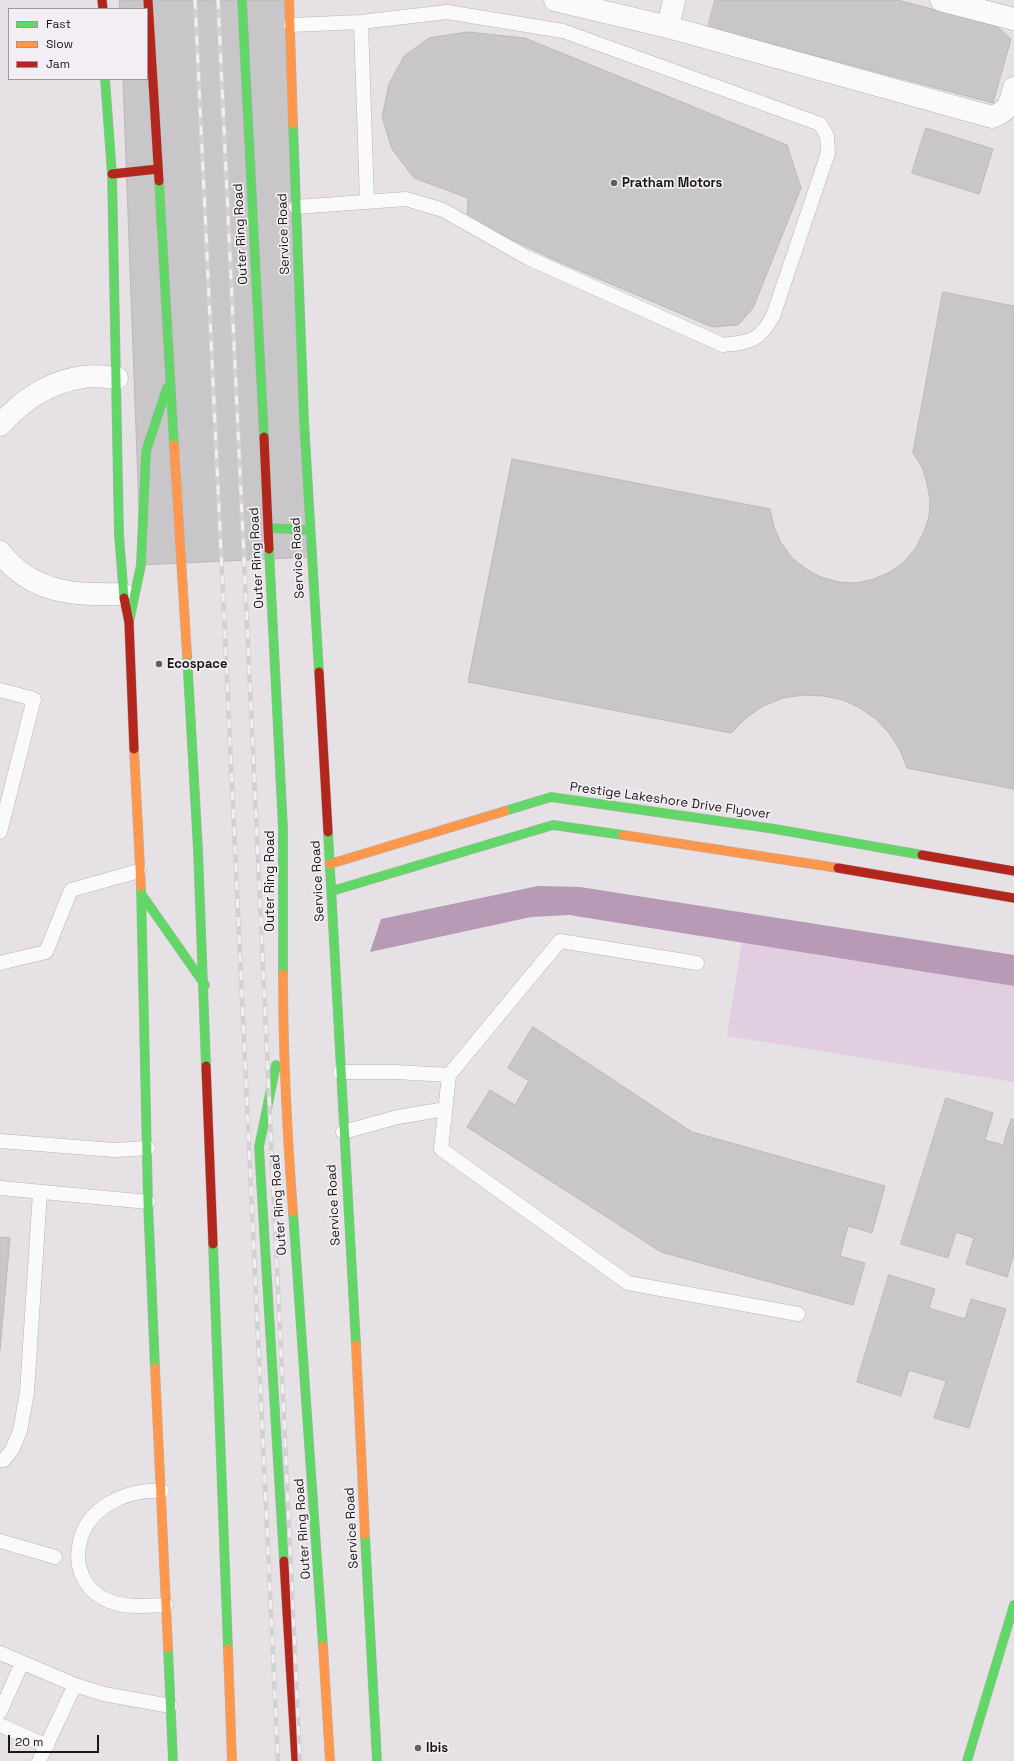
<!DOCTYPE html>
<style>
body{margin:0}
#map{position:relative;width:1014px;height:1761px;overflow:hidden;background:#e5e1e4;font-family:"Space Grotesk",sans-serif}
canvas{display:block}
.legend{position:absolute;left:8px;top:8px;width:140px;height:72px;box-sizing:border-box;background:#f3eef3;border:1px solid #9c999c;margin:0;padding:5px 7px;list-style:none;font-size:12px;color:#1a191a}
.legend li{display:flex;align-items:center;gap:8px;height:20px}
.legend b{width:20px;border:1px solid #9c999c}
.scale{position:absolute;left:8px;top:1735px;width:91px;height:18px;box-sizing:border-box;border:2px solid #1a191a;border-top:0;padding-left:5px;font-size:12px;line-height:14px;white-space:nowrap;color:#1a191a;-webkit-text-stroke:3px #f3eef3;paint-order:stroke}
</style>
<div id="map">
<canvas width="1014" height="1761"></canvas>
<ul class="legend">
<li><b style="height:5px;background:#63d668"></b>Fast</li>
<li><b style="height:5px;background:#ff974d"></b>Slow</li>
<li><b style="height:5px;background:#b3261e"></b>Jam</li>
</ul>
<div class="scale">20 m</div>
</div>
<script>
const c = document.querySelector('canvas').getContext('2d');
c.lineJoin = 'round';
function paint(path, color) {
  c.fillStyle = color;
  c.fill(path, 'evenodd');
}
function stroke(path, color, width, dash) {
  c.strokeStyle = color;
  c.lineWidth = width;
  c.lineCap = dash ? 'butt' : 'round';
  c.setLineDash(dash || []);
  c.stroke(path);
}
function label(font, color, halo, rows, align = 'center') {
  c.font = font + ' "Space Grotesk",sans-serif';
  c.lineWidth = 3.5;
  c.setLineDash([]);
  c.textBaseline = 'middle';
  c.strokeStyle = halo;
  c.fillStyle = color;
  for (const [text, x, y, turn = 0] of rows) {
    c.save();
    c.translate(x, y);
    c.rotate((+turn || 0) * Math.PI / 180);
    c.textAlign = isNaN(turn) ? turn : align;
    if (halo) c.strokeText(text, 0, 0);
    c.fillText(text, 0, 0);
    c.restore();
  }
}
paint(new Path2D(`
 M 742,941 L 1014,986 L 1014,1082 L 727,1036 Z`), '#e1cee0');
paint(new Path2D(`
 M 538,886 L 580,887 L 1014,955 L 1014,986 L 569,915 L 531,917 L 370,952 L 381,919 Z`), '#b79ab6');
const building = new Path2D(`
 M 120,0 L 288,0 L 310,557 L 141,565 L 123,79 L 147,79 L 147,9 L 120,9 Z
 M 715,0 L 898,0 L 998,27 L 1011,39 L 993,103 L 708,27 Z
 M 468,32 L 525,38 L 787,145 L 801,188 L 753,308 L 738,325 L 712,327 L 550,258 L 467,218 L 468,198 L 414,178 L 392,149 L 382,117 L 389,84 L 404,56 L 429,38 Z
 M 926,128 L 993,149 L 979,194 L 912,173 Z
 M 943,292 L 1014,306 L 1014,789 L 907,768 L 900,750 L 889,733 L 876,719 L 860,708 L 843,700 L 824,696 L 803,695 L 783,698 L 763,706 L 746,718 L 731,733 L 468,682 L 512,459 L 770,509 L 774,527 L 781,543 L 792,558 L 806,569 L 821,577 L 839,582 L 856,583 L 874,579 L 890,572 L 904,562 L 915,549 L 923,534 L 929,517 L 930,500 L 927,483 L 922,467 L 913,453 Z
 M 533,1027 L 692,1132 L 885,1186 L 872,1233 L 848,1226 L 840,1256 L 865,1263 L 853,1305 L 661,1252 L 467,1127 L 490,1090 L 515,1105 L 529,1081 L 508,1068 Z
 M 946,1098 L 993,1113 L 985,1140 L 1003,1145 L 1011,1119 L 1014,1120 L 1014,1254 L 1007,1277 L 966,1264 L 974,1238 L 956,1232 L 948,1258 L 901,1244 Z
 M 0,1237 L 10,1238 L 0,1350 Z
 M 889,1275 L 935,1289 L 929,1308 L 965,1319 L 971,1299 L 1006,1309 L 969,1428 L 934,1418 L 946,1381 L 909,1370 L 901,1396 L 857,1382 Z`);
paint(building, '#c8c6c8');
stroke(building, '#bbb8ba', 1);
const lane = new Path2D(`
 M 361,22 L 367,202
 M 291,25 L 361,22 L 447,12 L 563,31 L 820,124 L 827,136 L 828,153 L 773,316 C 759,342 750,342 723,345 L 528,258 L 443,210 L 406,199 L 296,207
 M 0,690 L 34,699 L 0,832
 M 0,963 L 46,952 L 71,890 L 139,871
 M 697,963 L 560,941 L 449,1075 L 441,1149 L 628,1283 L 798,1314
 M 340,1072 L 395,1072 L 449,1075
 M 343,1132 L 398,1117 L 445,1109
 M 0,1141 L 114,1150 L 148,1148
 M 0,1188 L 148,1202
 M 0,1460 L 4,1460 L 12,1450 L 20,1431 L 27,1392 L 40,1192
 M 162,1491 C 126,1489 84,1508 79,1547 C 77,1558 78,1567 83,1577 C 88,1588 99,1598 112,1602 C 130,1608 148,1606 166,1605
 M 0,1541 L 55,1557
 M 0,1653 L 75,1685 L 104,1694 L 170,1706
 M 0,1712 L 22,1663
 M 0,1725 L 47,1746
 M 39,1761 L 75,1685`);
const street = new Path2D(`
 M 555,0 L 668,27 L 992,117 C 1008,111 1010,104 1014,88
 M 941,0 L 1014,19
 M 668,27 L 674,0
 M 0,425 C 22,400 49,382 83,377 C 94,375 106,377 117,378
 M 0,552 C 32,594 74,595 123,594`);
const fast = new Path2D(`
 M 242,0 L 264,437
 M 105,79 L 112,174 L 119,535 L 124,598
 M 293,124 L 304,421 L 319,672
 M 159,181 L 174,445
 M 268,528 L 310,530
 M 269,549 L 283,829 L 283,974
 M 129,622 L 141,565 L 146,451 L 167,388
 M 187,655 L 198,850 L 206,1066
 M 505,811 L 551,797 L 775,829 L 922,855
 M 328,832 L 356,1345
 M 141,887 L 148,1202 L 155,1368
 M 332,891 L 553,825 L 623,835
 M 142,895 L 205,985
 M 276,1065 L 259,1147 L 284,1561
 M 293,1212 L 323,1646
 M 213,1244 L 228,1649
 M 365,1535 L 377,1761
 M 168,1648 L 173,1761
 M 967,1761 L 1014,1605`);
const slow = new Path2D(`
 M 289,0 L 293,124
 M 174,445 L 187,655
 M 134,749 L 141,887
 M 623,835 L 838,868
 M 330,864 L 505,811
 M 283,974 C 283,1053 287,1132 293,1212
 M 356,1345 L 365,1535
 M 155,1368 L 168,1648
 M 323,1646 L 330,1761
 M 228,1649 L 232,1761`);
const jam = new Path2D(`
 M 102,0 L 103,9
 M 148,0 L 159,181
 M 112,174 L 158,169
 M 264,437 L 269,549
 M 124,598 L 129,622 L 134,749
 M 319,672 L 328,832
 M 922,855 L 1014,871
 M 838,868 L 1014,898
 M 206,1066 L 213,1244
 M 284,1561 L 296,1761`);
stroke(lane, '#b7b5b7', 15);
stroke(street, '#b7b5b7', 23);
stroke(fast, '#b7b5b7', 10);
stroke(slow, '#b7b5b7', 10);
stroke(jam, '#b7b5b7', 10);
stroke(lane, '#fbfafb', 14);
stroke(street, '#fbfafb', 22);
stroke(fast, '#63d668', 9);
stroke(slow, '#ff974d', 9);
stroke(jam, '#b3261e', 9);
const rail = new Path2D(`
 M 195,0 L 278,1761
 M 218,0 L 300,1761`);
stroke(rail, '#d2d1d2', 4.5);
stroke(rail, '#f3eef3', 3, [9]);
for (const [x, y, r, color] of [
 [614,183,4,"#615f61"],
 [159,664,4,"#615f61"],
 [418,1748,4,"#615f61"]
]) {
  const dot = new Path2D();
  dot.arc(x, y, r, 0, 2 * Math.PI);
  c.fillStyle = color;
  c.fill(dot);
  stroke(dot, '#f3eef3', 1.5);
}
label('bold 13px', '#1a191a', '#f3eef3', [
 ["Pratham Motors",622,183],
 ["Ecospace",167,664],
 ["Ibis",426,1748]
], 'left');
label('13px', '#1a191a', '#f3eef3', [
 ["Outer Ring Road",241,234,-93],
 ["Service Road",284,234,-92],
 ["Outer Ring Road",257,558,-93],
 ["Service Road",298,558,-93],
 ["Prestige Lakeshore Drive Flyover",670,801,8],
 ["Outer Ring Road",270,881,-90],
 ["Service Road",318,881,-93],
 ["Outer Ring Road",279,1205,-94],
 ["Service Road",334,1205,-93],
 ["Service Road",352,1528,-93],
 ["Outer Ring Road",303,1529,-94]
]);
</script>
